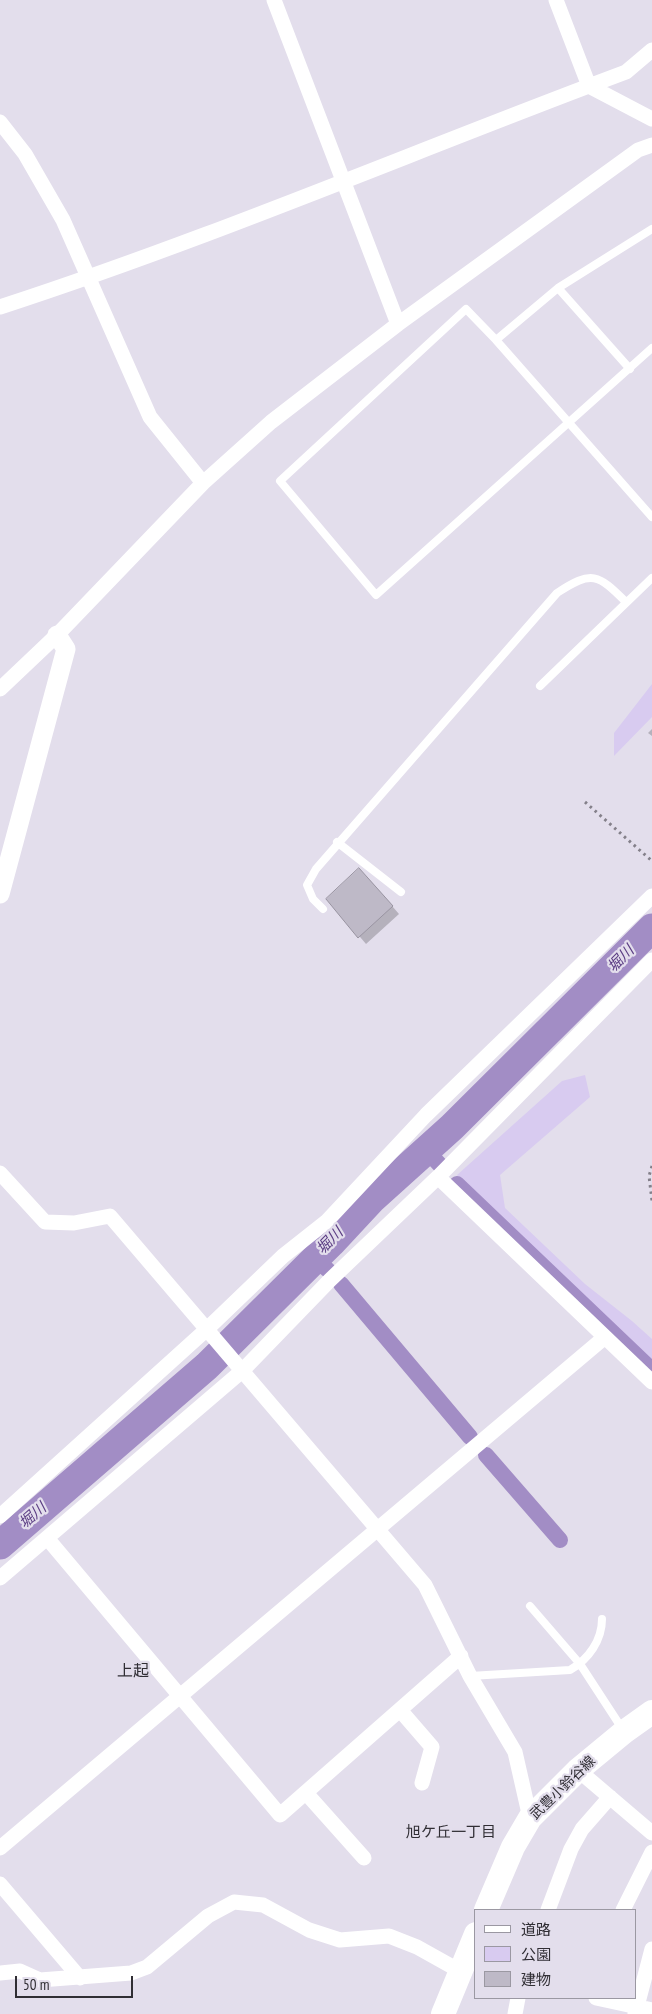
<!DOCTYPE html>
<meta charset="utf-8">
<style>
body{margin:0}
#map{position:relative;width:652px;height:2014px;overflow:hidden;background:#e3deec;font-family:"PT Sans Narrow","Noto Sans JP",sans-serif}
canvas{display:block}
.legend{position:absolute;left:474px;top:1909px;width:162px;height:90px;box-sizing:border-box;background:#e3deec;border:1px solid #9b98a2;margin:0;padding:6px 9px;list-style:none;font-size:15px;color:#302e34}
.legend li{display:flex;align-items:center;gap:10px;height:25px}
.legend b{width:25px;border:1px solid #9b98a2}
.scale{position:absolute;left:15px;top:1976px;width:118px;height:22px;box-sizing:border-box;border:2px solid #302e34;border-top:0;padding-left:6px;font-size:15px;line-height:18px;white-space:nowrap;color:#302e34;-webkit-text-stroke:4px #e3deec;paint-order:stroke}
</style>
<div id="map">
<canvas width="652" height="2014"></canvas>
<ul class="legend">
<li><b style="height:6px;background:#fff"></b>道路</li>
<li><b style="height:14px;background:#d8cbf0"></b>公園</li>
<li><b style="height:14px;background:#beb9c7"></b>建物</li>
</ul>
<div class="scale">50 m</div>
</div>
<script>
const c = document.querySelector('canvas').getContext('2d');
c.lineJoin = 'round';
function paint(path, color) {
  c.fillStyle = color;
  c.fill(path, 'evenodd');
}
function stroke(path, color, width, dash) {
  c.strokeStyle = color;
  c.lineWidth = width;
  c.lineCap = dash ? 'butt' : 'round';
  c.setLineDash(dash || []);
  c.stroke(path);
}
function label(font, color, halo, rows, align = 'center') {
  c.font = font + ' "PT Sans Narrow","Noto Sans JP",sans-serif';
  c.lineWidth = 4.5;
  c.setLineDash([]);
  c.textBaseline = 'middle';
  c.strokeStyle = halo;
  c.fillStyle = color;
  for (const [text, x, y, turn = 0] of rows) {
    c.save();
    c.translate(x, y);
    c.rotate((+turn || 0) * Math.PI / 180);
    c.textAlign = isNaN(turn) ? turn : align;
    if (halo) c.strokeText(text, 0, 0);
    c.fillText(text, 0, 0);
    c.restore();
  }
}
paint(new Path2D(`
 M 652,684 L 652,717 L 614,756 L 614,733 Z
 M 585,1075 L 590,1097 L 500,1175 L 505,1208 L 585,1284 L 632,1321 L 652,1339 L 652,1369 L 471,1196 L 457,1175 L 562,1081 Z`), '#d8cbf0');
paint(new Path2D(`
 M 652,729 L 652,736 L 648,733 Z
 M 366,876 L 399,914 L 366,944 L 328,899 Z`), '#0003');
stroke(new Path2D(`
 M 427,1151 L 440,1165
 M 457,1184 L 652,1370
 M 315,1259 L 328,1270
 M 341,1284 L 470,1437
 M 486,1455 L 560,1540`), '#a28dc5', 16);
stroke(new Path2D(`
 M 0,1545 L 207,1366 L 331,1243 L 371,1200 L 452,1127 L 652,928`), '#a28dc5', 29);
const building = new Path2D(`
 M 359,868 L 393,906 L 358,938 L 326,899 Z`);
paint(building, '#beb9c7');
stroke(building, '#9893a0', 1);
stroke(new Path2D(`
 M 585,802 L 652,861
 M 652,1166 L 649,1176 L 652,1201`), '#84808a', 3, [2.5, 4]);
stroke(new Path2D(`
 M 652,229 L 558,288 L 496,340 L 652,517
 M 558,288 L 630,369
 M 496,340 L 466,309 L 280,481 L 376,595 L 652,348
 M 540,686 L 652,578
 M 337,842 L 401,892
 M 323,909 L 313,899 L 307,885 L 316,869 L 557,593 C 592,570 598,574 626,602
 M 530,1606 L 580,1664 L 623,1730
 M 470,1676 L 570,1670 C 589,1659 602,1640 602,1619`), '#fff', 8);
stroke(new Path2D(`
 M 274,0 L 398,324
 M 556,0 L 589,86 L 652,119
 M 0,122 L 25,154 L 63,220 L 150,417 L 203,483
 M 0,307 C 212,238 417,150 626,72 L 652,50
 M 0,689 L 57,635 L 203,483 L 271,422 L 398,324 L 638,150 L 652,145
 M 0,1173 L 45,1222 L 74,1223 L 110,1216 L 425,1585 L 470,1676 L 515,1752 L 530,1818
 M 438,1177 L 652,1382
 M 0,1516 L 207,1329 L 283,1256 L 326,1222 L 426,1115 L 652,896
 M 47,1538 L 280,1815 L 461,1656
 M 0,1578 L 242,1371 L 330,1280 L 438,1177 L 652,960
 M 400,1710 L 432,1747 L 422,1783
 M 578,1770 L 652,1833
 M 306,1793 L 364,1858
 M 0,1848 L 605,1337
 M 0,1884 L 80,1978
 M 548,1910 L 571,1849 L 582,1829 L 610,1797
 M 623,1910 L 652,1852
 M 0,1973 L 20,1971 L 40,1980 L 131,1973 L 147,1967 L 208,1916 L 234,1902 L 263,1905 L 309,1930 L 340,1940 L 389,1936 L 417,1947 L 460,1971
 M 596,1998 L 652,2010
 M 515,2014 L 518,1998
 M 635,2014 L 652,1949`), '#fff', 15);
stroke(new Path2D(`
 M 0,894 L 66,649 L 57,635`), '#fff', 19);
stroke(new Path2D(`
 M 486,1910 L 513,1847 L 530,1818 L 578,1770 L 624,1732 L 652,1712
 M 443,2014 L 476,1934`), '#fff', 24);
label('14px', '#302e34', '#e3deec', [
 ["武豊小鈴谷線",563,1788,-44]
]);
label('italic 15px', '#5c3e84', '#e3deec', [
 ["堀川",621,959,-45],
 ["堀川",330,1241,-45],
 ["堀川",33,1516,-41]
]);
label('15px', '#302e34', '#e3deec', [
 ["旭ケ丘一丁目",451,1833]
]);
label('16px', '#302e34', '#e3deec', [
 ["上起",133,1671]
]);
</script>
